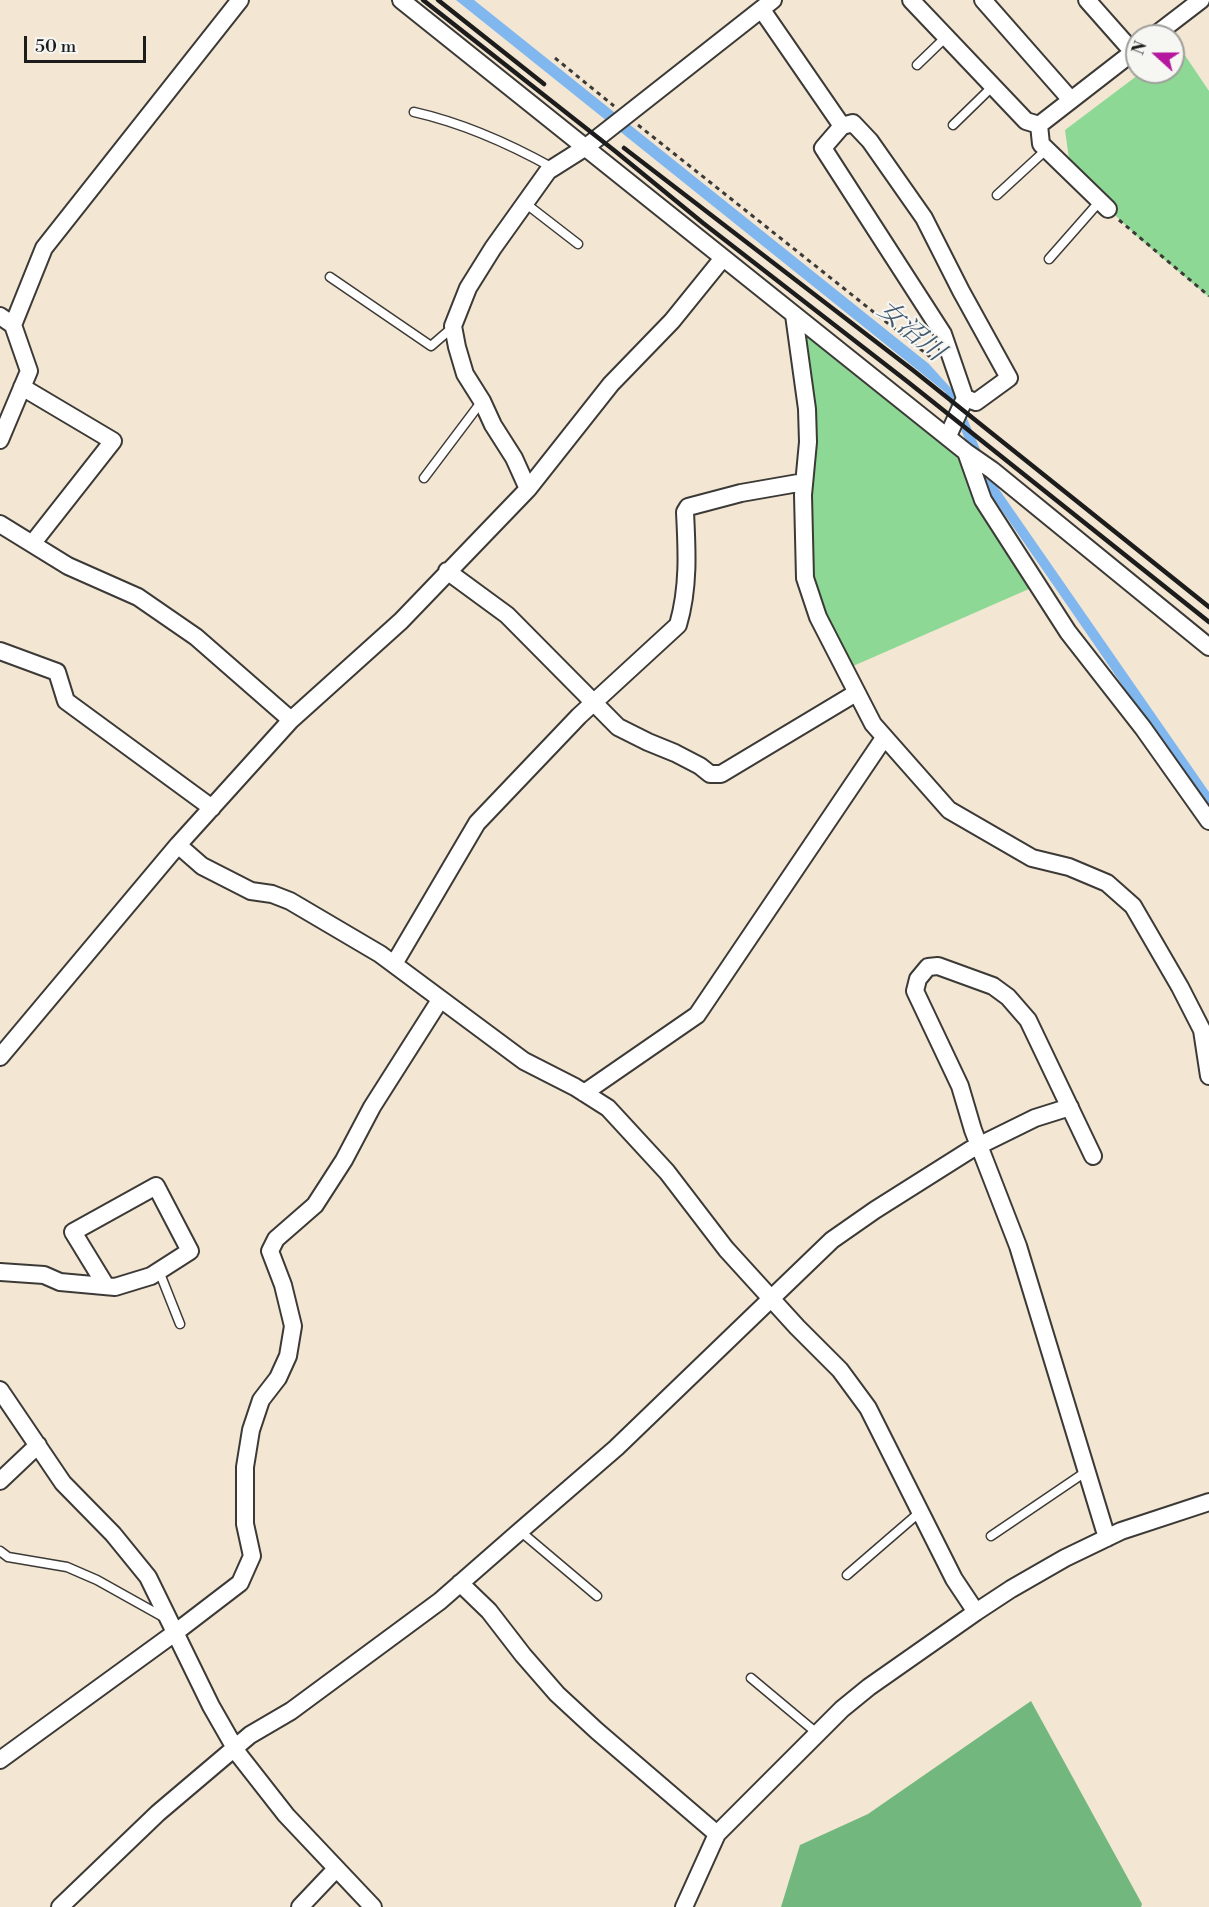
<!DOCTYPE html>
<meta charset="utf-8">
<style>
body{margin:0}
#map{position:relative;width:1209px;height:1907px;overflow:hidden;background:#f3e6d2;font-family:"Libre Bodoni",serif}
canvas{display:block}
.north{position:absolute;left:1125px;top:24px;width:60px;height:60px;box-sizing:border-box;background:#f6f6f2;border:2px solid #9f9f9c;border-radius:50%;rotate:291deg;font-size:16px;font-weight:700;line-height:24px;text-align:center;color:#1c1c1c}
.north::after{content:'';display:block;margin:auto;width:21px;height:27px;background:#b5179e;clip-path:polygon(50% 0,100% 100%,50% 72%,0 100%)}
.scale{position:absolute;left:24px;top:36px;width:122px;height:27px;box-sizing:border-box;border:3px solid #1c1c1c;border-top:0;padding-left:8px;font-size:18px;line-height:21px;white-space:nowrap;color:#1c1c1c;-webkit-text-stroke:4px #f6f6f2;paint-order:stroke}
</style>
<div id="map">
<canvas width="1209" height="1907"></canvas>
<div class="north">N</div>
<div class="scale">50 m</div>
</div>
<script>
const c = document.querySelector('canvas').getContext('2d');
c.lineJoin = 'round';
function paint(path, color) {
  c.fillStyle = color;
  c.fill(path, 'evenodd');
}
function stroke(path, color, width, dash) {
  c.strokeStyle = color;
  c.lineWidth = width;
  c.lineCap = dash ? 'butt' : 'round';
  c.setLineDash(dash || []);
  c.stroke(path);
}
function label(font, color, halo, rows, align = 'center') {
  c.font = font + ' "Libre Bodoni","Noto Serif JP",serif';
  c.lineWidth = 4.5;
  c.setLineDash([]);
  c.textBaseline = 'middle';
  c.strokeStyle = halo;
  c.fillStyle = color;
  for (const [text, x, y, turn = 0] of rows) {
    c.save();
    c.translate(x, y);
    c.rotate((+turn || 0) * Math.PI / 180);
    c.textAlign = isNaN(turn) ? turn : align;
    if (halo) c.strokeText(text, 0, 0);
    c.fillText(text, 0, 0);
    c.restore();
  }
}
paint(new Path2D(`
 M 1178,45 L 1209,91 L 1209,297 L 1140,239 L 1071,173 L 1065,130 L 1142,72 L 1173,72 L 1173,48 Z
 M 794,315 L 948,436 L 1038,585 L 844,670 L 805,578 L 808,442 Z`), '#8dd894');
paint(new Path2D(`
 M 1031,1701 L 1142,1904 L 1141,1907 L 781,1907 L 800,1845 L 868,1814 Z`), '#72b87e');
paint(new Path2D(`
 M 456,0 L 474,0 L 929,364 L 957,395 L 994,482 L 1209,792 L 1209,811 L 985,486 L 945,392 Z`), '#80b7ef');
const lane = new Path2D(`
 M 917,65 L 946,37
 M 414,112 C 463,123 508,143 553,168
 M 953,125 L 993,86
 M 997,195 L 1047,149
 M 525,203 L 578,244
 M 1049,259 L 1100,201
 M 330,277 L 431,346 L 453,327
 M 424,478 L 482,401
 M 159,1271 L 180,1324
 M 520,1531 L 597,1596
 M 991,1536 L 1087,1471
 M 0,1551 L 8,1557 L 67,1567 L 97,1580 L 165,1618
 M 847,1575 L 920,1512
 M 751,1678 L 818,1734`);
const street = new Path2D(`
 M 401,0 L 966,452 L 992,470 L 1209,647
 M 911,0 L 1026,121 L 1039,125
 M 983,0 L 1071,100
 M 1087,0 L 1133,52
 M 762,10 L 842,126 L 823,148 L 943,334 L 965,398 L 948,436
 M 1154,36 L 1201,0
 M 1039,125 L 1137,49
 M 1039,125 L 1041,144 L 1108,209
 M 842,126 L 853,123 L 870,141 L 924,218 L 961,291 L 1009,378 L 976,402 L 965,398
 M 794,315 L 807,409 L 808,442 L 803,495 L 805,578 L 818,617 L 873,724 L 949,810 L 1032,858 L 1069,867 L 1107,883 L 1133,906 L 1180,987 L 1202,1030 L 1209,1076
 M 0,316 L 13,325 L 29,371 L 0,440
 M 13,325 L 44,248 L 240,0
 M 22,387 L 113,441 L 32,544
 M 966,452 L 983,500 L 1068,632 L 1143,728 L 1209,821
 M 528,489 L 514,458 L 493,425 L 482,401 L 465,374 L 457,347 L 453,326 L 468,288 L 493,248 L 548,171 L 586,147 L 773,0
 M 0,524 L 68,566 L 138,597 L 196,637 L 291,720
 M 447,571 L 507,615 L 618,727 L 648,742 L 675,753 L 700,766 L 710,774 L 721,774 L 856,693
 M 0,651 L 57,672 L 66,701 L 212,808
 M 178,845 L 202,866 L 251,891 L 272,894 L 290,901 L 380,954 L 524,1061 L 575,1087 L 608,1108 L 667,1172 L 726,1249 L 797,1327 L 840,1370 L 868,1408 L 954,1579 L 976,1612
 M 394,964 L 477,823 L 579,716 L 678,625 C 689,588 687,550 685,512 L 688,507 L 741,493 L 804,482
 M 0,1057 L 178,845 L 291,720 L 401,621 L 528,489 L 611,384 L 672,321 L 723,258
 M 584,1093 L 697,1015 L 884,738
 M 1093,1156 L 1028,1020 L 1008,997 L 993,986 L 938,966 L 928,967 L 918,979 L 915,991 L 960,1086 L 973,1130 L 1018,1246 L 1107,1538
 M 0,1272 L 44,1275 L 60,1282 L 115,1287 L 151,1276 L 190,1251 L 156,1186 L 73,1232 L 106,1286
 M 0,1390 L 63,1483 L 113,1534 L 148,1577 L 211,1706 L 239,1755 L 286,1815 L 373,1907
 M 0,1481 L 38,1445
 M 460,1583 L 489,1611 L 523,1655 L 557,1694 L 597,1731 L 717,1834
 M 0,1760 L 176,1632 L 240,1583 L 252,1556 L 245,1524 L 245,1467 L 251,1430 L 261,1400 L 278,1378 L 288,1356 L 293,1326 L 283,1285 L 270,1251 L 276,1239 L 315,1205 L 344,1160 L 372,1107 L 440,1000
 M 60,1907 L 158,1813 L 250,1735 L 291,1711 L 440,1601 L 520,1531 L 616,1448 L 832,1240 L 875,1210 L 970,1150 L 1035,1118 L 1070,1107
 M 300,1907 L 336,1869
 M 684,1907 L 717,1834 L 842,1709 L 869,1687 L 976,1612 L 1011,1589 L 1065,1558 L 1121,1531 L 1209,1502`);
stroke(lane, '#3c3a37', 11);
stroke(street, '#3c3a37', 20);
stroke(new Path2D(`
 M 555,58 L 614,106
 M 638,125 L 934,360
 M 1119,220 L 1209,296`), '#3c3a37', 3, [4.5, 4.5]);
stroke(lane, '#fff', 8);
stroke(street, '#fff', 16);
stroke(new Path2D(`
 M 423,0 L 615,151 L 703,223 L 908,382 L 1209,622
 M 438,0 L 544,84
 M 624,148 L 914,371 L 1209,607`), '#1c1c1c', 4.5);
label('italic 26px', '#445a70', '#f6f6f2', [
 ["女沼川",910,332,40]
]);
</script>
